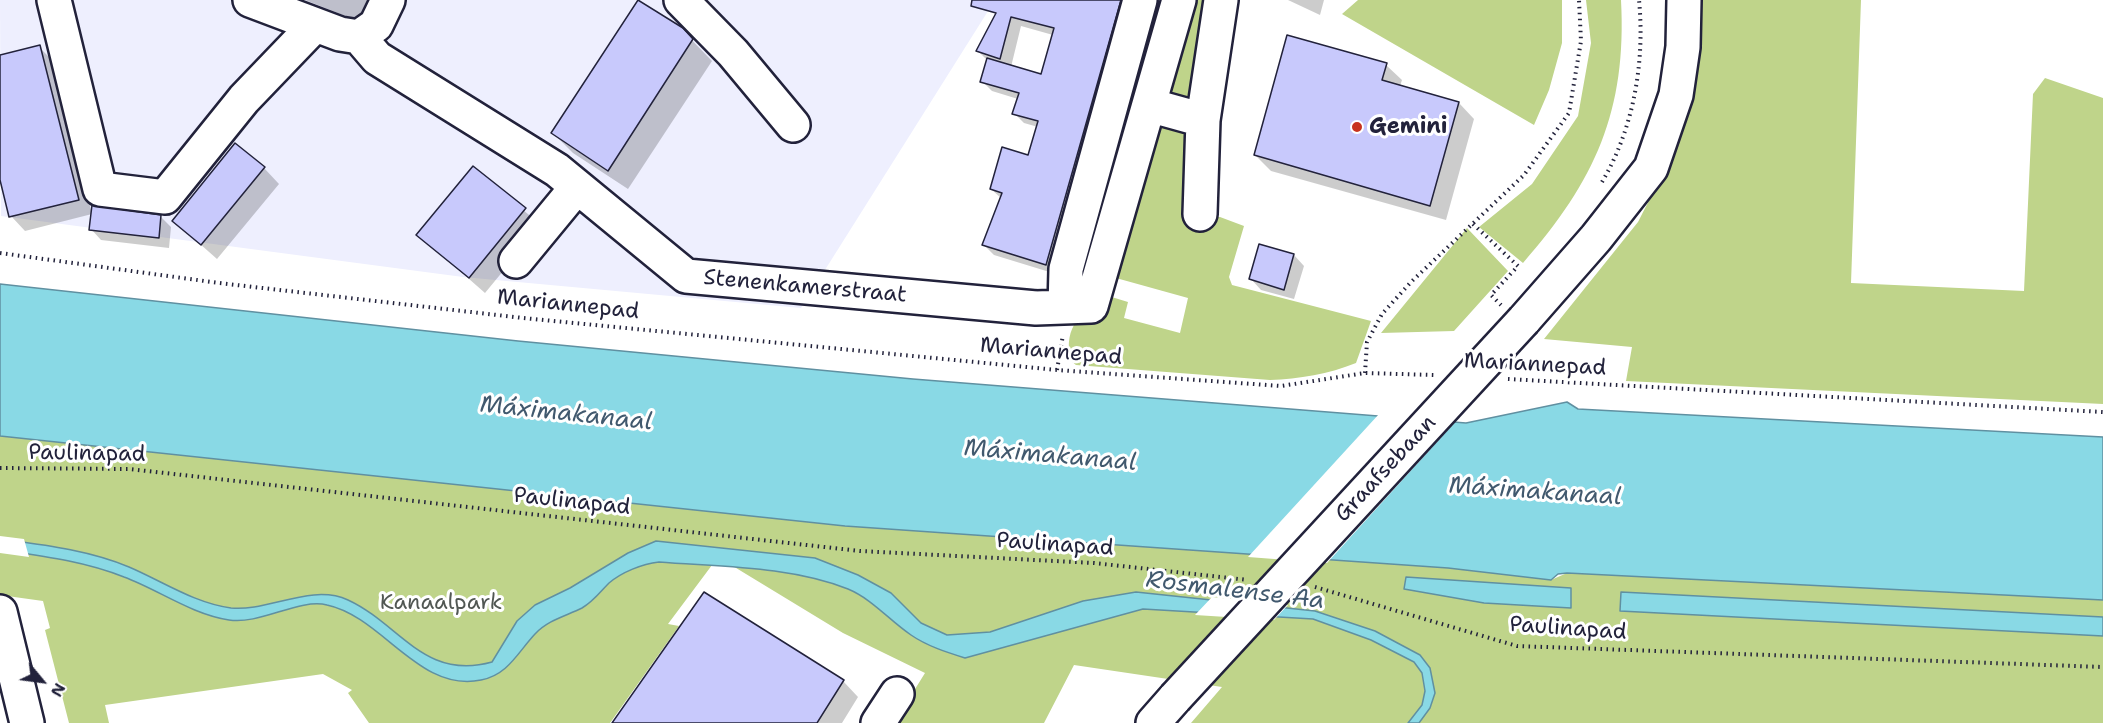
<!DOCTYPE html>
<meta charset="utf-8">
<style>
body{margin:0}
#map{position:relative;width:2103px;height:723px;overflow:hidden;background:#fff;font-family:"Shantell Sans",sans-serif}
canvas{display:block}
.north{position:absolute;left:12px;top:651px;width:60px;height:60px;-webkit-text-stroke:4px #fff;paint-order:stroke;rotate:119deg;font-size:16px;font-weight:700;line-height:24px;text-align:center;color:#22223b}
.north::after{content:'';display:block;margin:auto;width:21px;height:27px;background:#22223b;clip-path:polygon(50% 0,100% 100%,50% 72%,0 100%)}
</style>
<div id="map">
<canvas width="2103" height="723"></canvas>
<div class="north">N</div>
</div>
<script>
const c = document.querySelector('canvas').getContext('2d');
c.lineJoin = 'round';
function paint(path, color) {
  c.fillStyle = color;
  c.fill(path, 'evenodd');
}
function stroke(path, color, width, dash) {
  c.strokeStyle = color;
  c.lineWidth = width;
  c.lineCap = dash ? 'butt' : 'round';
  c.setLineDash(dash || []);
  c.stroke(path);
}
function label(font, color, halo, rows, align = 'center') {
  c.font = font + ' "Shantell Sans",sans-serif';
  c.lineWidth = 6;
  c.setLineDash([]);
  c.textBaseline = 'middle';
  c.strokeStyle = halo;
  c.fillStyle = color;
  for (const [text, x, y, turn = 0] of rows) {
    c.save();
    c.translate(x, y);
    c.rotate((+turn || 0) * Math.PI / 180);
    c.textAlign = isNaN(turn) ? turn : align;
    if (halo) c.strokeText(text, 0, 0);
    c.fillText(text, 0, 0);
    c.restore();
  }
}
paint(new Path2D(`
 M 0,0 L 995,0 L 801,308 L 463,277 L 1,216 Z`), '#eeeffe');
paint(new Path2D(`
 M 1192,0 L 1213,0 L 1195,99 L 1177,100 L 1167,92 Z
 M 1358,0 L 1562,0 L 1562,43 L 1549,90 L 1534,125 L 1342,14 Z
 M 1586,0 L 1621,0 C 1627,111 1595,181 1523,263 L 1479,227 L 1532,184 L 1578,116 L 1591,43 Z
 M 1694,0 L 1861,0 L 1851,283 L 2024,291 L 2033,94 L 2045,78 L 2103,98 L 2103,404 L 1626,381 L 1632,347 L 1544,339 L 1638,222 L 1663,173 Z
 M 1159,121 L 1183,129 L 1190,139 L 1191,218 L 1220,217 L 1244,226 L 1229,277 L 1232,285 L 1371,321 L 1356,363 C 1329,374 1299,379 1270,380 L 1076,365 L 1070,360 C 1064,324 1081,315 1105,295 L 1128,302 L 1124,318 L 1180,333 L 1188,298 L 1116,278 Z
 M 1467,228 L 1508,271 L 1454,331 L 1381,333 Z
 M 0,436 L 845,526 L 1448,568 L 1551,580 L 1567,573 L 2103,600 L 2103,723 L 1191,723 L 1222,687 L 1074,665 L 1044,723 L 894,723 L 925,673 L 843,633 L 718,557 L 668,624 L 679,626 L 610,723 L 369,723 L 348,693 L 352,690 L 323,674 L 105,705 L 109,723 L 69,723 L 45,630 L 50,628 L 43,601 L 0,595 Z`), '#bfd48a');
const water = new Path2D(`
 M 0,284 L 518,341 L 913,379 L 1466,423 L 1567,402 L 1578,409 L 2103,437 L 2103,600 L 1567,573 L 1558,574 L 1551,580 L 1448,568 L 845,526 L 0,436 Z
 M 0,539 C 44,545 88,550 129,567 C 162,581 194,603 231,608 C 267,612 311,583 348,600 C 400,624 424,681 492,662 L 517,621 L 535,605 L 570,588 L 628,553 L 656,541 L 815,558 L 858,575 L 891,593 L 921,623 L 947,635 L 990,632 L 1083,601 L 1136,592 L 1315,611 L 1375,631 L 1420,655 L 1430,668 L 1435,693 L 1430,708 L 1419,723 L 1408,723 L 1422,705 L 1425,691 L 1422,673 L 1414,662 L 1371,640 L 1313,619 L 1143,609 L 965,658 C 946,652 927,646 911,635 C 889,620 872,599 848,589 C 789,566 721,567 659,562 C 642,564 622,572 609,583 C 601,591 593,602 582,608 C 566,616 548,620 535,634 C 518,652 508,675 481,680 C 419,693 383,617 327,605 C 299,598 260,625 229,620 C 191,614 159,590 124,577 C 84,561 42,556 0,550 Z
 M 1406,577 L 1571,588 L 1571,608 L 1484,603 L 1404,589 Z
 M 1621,592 L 2103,617 L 2103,636 L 1620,611 Z`);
paint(water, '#89d9e5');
stroke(water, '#6090a1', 1.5);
paint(new Path2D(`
 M 1379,414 L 1457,420 L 1327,563 L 1248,557 Z
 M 0,536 L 24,539 L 29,557 L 0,553 Z
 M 1212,597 L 1288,605 L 1274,620 L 1195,615 Z`), '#fff');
paint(new Path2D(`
 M 305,0 L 386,0 L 376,28 Z
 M 1010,0 L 1133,0 L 1056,274 L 994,255 L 984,245 L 1002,199 L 991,189 L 1029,157 L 1038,127 L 1024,123 L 1014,113 L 1018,99 L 992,91 L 982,81 L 988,61 L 978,51 ZM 1021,26 L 1053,35 L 1042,76 L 1011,67 Z
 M 1288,0 L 1324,0 L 1320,15 Z
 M 682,30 L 712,61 L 628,189 L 573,153 L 553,133 Z
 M 39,47 L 54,62 L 92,214 L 161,217 L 171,227 L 169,248 L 101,240 L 91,229 L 92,214 L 25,231 L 11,216 L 0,174 L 0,57 Z
 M 1386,65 L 1402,80 L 1400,86 L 1459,103 L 1474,119 L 1446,220 L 1271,171 L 1255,155 Z
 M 264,168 L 279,184 L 217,259 L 174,221 Z
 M 473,168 L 541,225 L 485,293 L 419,235 Z
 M 1294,255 L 1304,266 L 1294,299 L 1261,290 L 1251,279 Z
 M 843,681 L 858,697 L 842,723 L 614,723 Z`), '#0003');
const building = new Path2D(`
 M 638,0 L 683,28 L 693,39 L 608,171 L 551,133 Z
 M 972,0 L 1121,0 L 1046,265 L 982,245 L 1002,193 L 990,189 L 1002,147 L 1028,155 L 1038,121 L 1012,114 L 1019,93 L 980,82 L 987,58 L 1041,74 L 1054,28 L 1011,17 L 1000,59 L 976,51 L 996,13 L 971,6 Z
 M 1287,35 L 1387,63 L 1382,80 L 1459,102 L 1430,206 L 1254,155 Z
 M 40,45 L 79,200 L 9,217 L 0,180 L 0,55 Z
 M 235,143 L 265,167 L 201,245 L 172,221 Z
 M 473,166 L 526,208 L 469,278 L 416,235 Z
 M 92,205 L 161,215 L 159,238 L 89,230 Z
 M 1259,244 L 1294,254 L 1284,290 L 1249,279 Z
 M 704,592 L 844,680 L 817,723 L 612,723 Z`);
paint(building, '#c8c9fc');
stroke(building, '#22223b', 1.5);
const minor = new Path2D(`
 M 54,0 L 100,189 L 165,197 L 244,99 L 315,25
 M 250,0 L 340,34 L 359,37 L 376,25 L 388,0
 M 681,0 L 733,53 L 793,125
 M 359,37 L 377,58 L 557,170 L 686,276 L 1036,308 L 1091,306 L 1179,0
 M 1149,105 L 1203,120
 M 1200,214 L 1203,120 L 1221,0
 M 516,261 L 577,187
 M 1065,307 L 1066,269 L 1140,0
 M 878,723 L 897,694`);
const major = new Path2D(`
 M 1524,320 L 1596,238 L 1651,168 L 1676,95 L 1683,47 L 1684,0
 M 1153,723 L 1175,698`);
const highway = new Path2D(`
 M 0,612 L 27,723`);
stroke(minor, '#22223b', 38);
stroke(major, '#22223b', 38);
stroke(highway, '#22223b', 38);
stroke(new Path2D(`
 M 1602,182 C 1634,128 1645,61 1639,0
 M 1473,224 L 1518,266 L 1491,295 L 1501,305
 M 0,253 L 219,283 L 523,318 L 1057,370 L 1281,386 L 1365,373 L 1434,375
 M 1057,370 L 1063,335
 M 1365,373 L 1367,342 L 1382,314 L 1411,282 L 1524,175 L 1569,113 L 1581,41 L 1579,0
 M 1508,379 L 2103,412
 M 0,468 L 129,469 L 860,551 L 1094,563 L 1248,580
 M 1315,587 L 1517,646 L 2103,667`), '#22223b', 4, [1.5, 4.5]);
stroke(minor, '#fff', 33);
stroke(major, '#fff', 33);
stroke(highway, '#fff', 33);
const majorBridge = new Path2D(`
 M 1175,698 L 1524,320`);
stroke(majorBridge, '#22223b', 38, []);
stroke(majorBridge, '#fff', 33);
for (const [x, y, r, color] of [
 [1357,127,6,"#c8321e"]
]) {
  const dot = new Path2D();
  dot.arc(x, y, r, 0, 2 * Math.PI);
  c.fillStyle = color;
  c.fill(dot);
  stroke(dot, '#fff', 2);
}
label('bold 22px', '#22223b', '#fff', [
 ["Gemini",1369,127]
], 'left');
label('22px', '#22223b', '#fff', [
 ["Stenenkamerstraat",805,287,5],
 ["Mariannepad",568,305,6],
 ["Mariannepad",1051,352,5],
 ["Mariannepad",1535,365,3],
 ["Paulinapad",87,454,1],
 ["Graafsebaan",1386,469,-47],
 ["Paulinapad",572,502,6],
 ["Paulinapad",1055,545,4],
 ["Paulinapad",1568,629,4]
]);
label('22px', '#515753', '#fff', [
 ["Kanaalpark",441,603]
]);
label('italic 24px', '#41596e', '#fff', [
 ["Máximakanaal",566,414,6],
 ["Máximakanaal",1050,456,5],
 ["Máximakanaal",1535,492,4],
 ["Rosmalense Aa",1235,591,7]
]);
</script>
